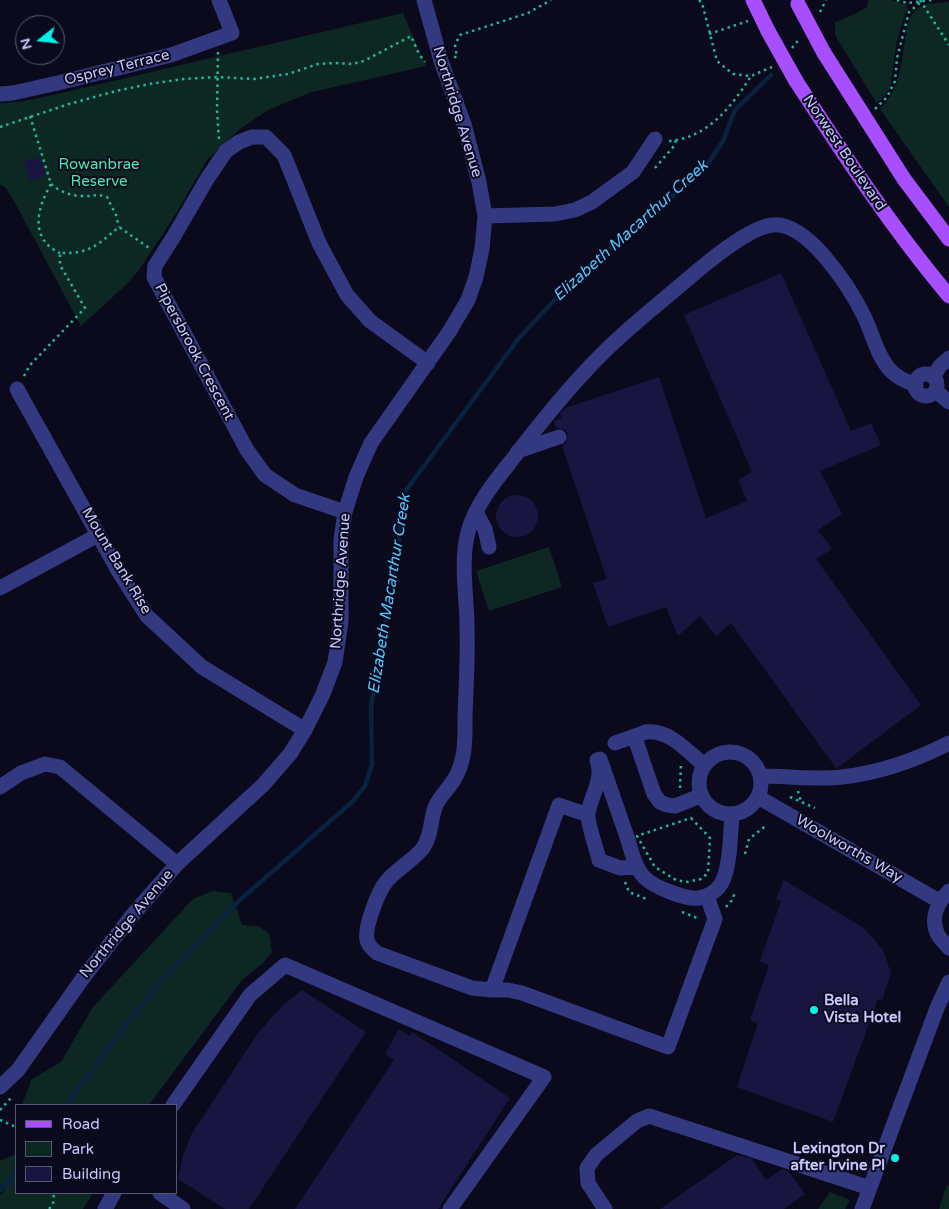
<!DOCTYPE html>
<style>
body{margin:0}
#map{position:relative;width:949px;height:1209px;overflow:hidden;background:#0b0a1d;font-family:"Varela Round",sans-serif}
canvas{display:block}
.legend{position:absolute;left:15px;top:1104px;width:162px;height:90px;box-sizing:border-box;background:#0b0a1d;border:1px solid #565677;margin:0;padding:6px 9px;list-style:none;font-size:15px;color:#c7c7ff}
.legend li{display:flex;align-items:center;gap:10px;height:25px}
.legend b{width:25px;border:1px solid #565677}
.north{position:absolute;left:15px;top:15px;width:50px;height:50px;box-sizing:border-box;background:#0b0a1d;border:1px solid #565677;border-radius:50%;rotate:254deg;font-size:14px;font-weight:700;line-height:20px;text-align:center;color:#c7c7ff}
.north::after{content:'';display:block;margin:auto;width:18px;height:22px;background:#00f2ec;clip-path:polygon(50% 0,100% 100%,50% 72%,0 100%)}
</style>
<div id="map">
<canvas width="949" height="1209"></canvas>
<ul class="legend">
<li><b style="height:6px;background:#a74eff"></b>Road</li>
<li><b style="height:14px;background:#0d2823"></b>Park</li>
<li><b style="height:14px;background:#181540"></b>Building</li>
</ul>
<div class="north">N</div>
</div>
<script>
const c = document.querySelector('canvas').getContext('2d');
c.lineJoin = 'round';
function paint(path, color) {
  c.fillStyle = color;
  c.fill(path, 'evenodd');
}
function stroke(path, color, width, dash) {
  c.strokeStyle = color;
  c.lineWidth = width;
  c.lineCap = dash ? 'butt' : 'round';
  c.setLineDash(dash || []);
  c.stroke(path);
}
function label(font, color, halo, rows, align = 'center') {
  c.font = font + ' "Varela Round",sans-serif';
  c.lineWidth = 4;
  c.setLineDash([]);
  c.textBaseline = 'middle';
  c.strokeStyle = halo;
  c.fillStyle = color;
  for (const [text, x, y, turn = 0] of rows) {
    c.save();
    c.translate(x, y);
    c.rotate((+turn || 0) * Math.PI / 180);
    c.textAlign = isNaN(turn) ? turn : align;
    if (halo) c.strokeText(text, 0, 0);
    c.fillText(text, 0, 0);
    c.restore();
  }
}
paint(new Path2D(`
 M 868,0 L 891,0 L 907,5 L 908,9 L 904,17 L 897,40 L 890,88 L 877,104 L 835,35 L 835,22 L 853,15 L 867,7 Z
 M 949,2 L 949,207 L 880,109 C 903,88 902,51 908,23 C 916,2 929,4 949,2 Z
 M 403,13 L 426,66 L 312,92 L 268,110 L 240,129 L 207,160 L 174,217 L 139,270 L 128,283 L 81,326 L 14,201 L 6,188 L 0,185 L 0,103 L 19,102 L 66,92 Z
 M 549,547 L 562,587 L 489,611 L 476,571 Z
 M 213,891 L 231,893 L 242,925 L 258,926 L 269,933 L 272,952 L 262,964 L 242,980 L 149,1105 L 22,1105 L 32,1079 L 61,1062 L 93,1007 L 193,899 Z
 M 16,1154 L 16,1193 L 93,1193 L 83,1209 L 0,1209 L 0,1196 L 10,1182 L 0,1186 L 0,1161 Z
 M 947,1185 L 949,1186 L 949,1209 L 939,1209 Z
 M 830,1192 L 850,1200 L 845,1209 L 818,1209 Z`), '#0d2823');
stroke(new Path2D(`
 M 67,1105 L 91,1071 L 158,984 L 240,900 L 352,802 L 365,786 L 372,765 L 371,705 L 397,556 L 404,493 L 519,338 L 578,275 L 704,170 L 723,141 L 735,110 L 771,75
 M 0,1190 L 16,1175`), '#07233f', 4.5);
paint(new Path2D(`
 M 40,157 L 46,176 L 30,181 L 24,162 Z
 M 781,273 L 851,431 L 871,423 L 881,445 L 820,471 L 842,514 L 818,530 L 832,549 L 816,559 L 921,705 L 837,768 L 836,768 L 731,623 L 716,636 L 700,616 L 678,636 L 666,607 L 608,627 L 593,583 L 607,579 L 562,446 L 566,443 L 568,434 L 565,430 L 556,428 L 554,421 L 562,418 L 560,414 L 565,408 L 659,377 L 706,518 L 747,501 L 738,480 L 752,472 L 684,315 Z
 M496 516a21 21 0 1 1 42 0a21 21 0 1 1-42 0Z
 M 784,880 L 864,928 L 883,950 L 891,973 L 882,1000 L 878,999 L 833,1122 L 737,1087 L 758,1023 L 750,1020 L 769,965 L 760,961 L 781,901 L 776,899 Z
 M 302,990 L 366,1032 L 249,1209 L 225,1209 L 178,1179 L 183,1156 L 191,1135 L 258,1033 L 283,1005 Z
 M 399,1029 L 410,1036 L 412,1032 L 510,1098 L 438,1209 L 295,1209 L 394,1060 L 385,1054 Z
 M 737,1155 L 752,1159 L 766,1180 L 782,1169 L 789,1172 L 805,1194 L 784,1209 L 660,1209 Z`), '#181540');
stroke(new Path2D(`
 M 699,0 L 702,3 L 717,61 L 733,74 L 751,76 L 772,67
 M 897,0 L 907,3 L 932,0
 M 920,0 L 949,45
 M 820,12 L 826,0
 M 709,34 L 748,21
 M 792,48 L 800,38
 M 218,52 L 217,110 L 219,139
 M 454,57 L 457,57 L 455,45 L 460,35 L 528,13 L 551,0
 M 875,109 L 887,97 L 895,81 L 897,58 L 909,12 L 921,2
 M 30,116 L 51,184 C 37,208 29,239 60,253
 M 0,127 L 69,104 L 116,91 L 149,84 L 184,79 L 218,77 L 254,79 L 288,74 L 318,64 L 335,63 L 352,64 L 364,61 L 411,36 L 419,54 L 425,62
 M 669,141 C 708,138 732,106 751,76
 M 655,168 L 674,146 L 676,140
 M 51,184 C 59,191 70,196 82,196 C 93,197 96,193 107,197 L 116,215 L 119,227
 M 24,376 L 30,365 L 85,308 L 60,265 L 60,253 C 90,254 97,245 119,227 L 149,248
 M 680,788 L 681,764
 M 798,791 L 801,802
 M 790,797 L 815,808
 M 691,818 L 710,838 L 708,873 L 701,879 L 687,882 L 676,880 L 655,867 L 637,836 Z
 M 745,854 L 749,839 L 767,825
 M 625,882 L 629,892 L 649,900
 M 726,907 L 733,899 L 735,891
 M 682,912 L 700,919
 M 0,1110 L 11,1098
 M 0,1120 L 16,1127
 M 49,1209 L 53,1204 L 54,1193`), '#25b59a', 2.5, [2.5, 4]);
stroke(new Path2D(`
 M 0,94 L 13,93 L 62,82 L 171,55 L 232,33 L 219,0
 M 485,216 L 555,214 L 575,210 L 592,202 L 633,172 L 655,139
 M915 385a11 11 0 1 1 22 0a11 11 0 1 1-22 0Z
 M 933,377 L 940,366 L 949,358
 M 17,389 L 119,572 L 147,616 L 202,667 L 305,730
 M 936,391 L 949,402
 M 518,451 L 559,437
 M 345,512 L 295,495 L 265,475 L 247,450 L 154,277 L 155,266 L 174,236 L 207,179 L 226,151 L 239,142 L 252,137 L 266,137 L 284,155 L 319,243 L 347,295 L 370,321 L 428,363
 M 476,512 L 485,529 L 489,547
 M 0,588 L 98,535
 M 646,732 C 670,730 686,750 704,765
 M 637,744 L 654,794 L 660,802 L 667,805 L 675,806 L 700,796
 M699 783a31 31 0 1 1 62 0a31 31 0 1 1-62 0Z
 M 597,760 C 604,780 591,794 588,814 C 587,822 597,850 599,860 L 620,868 L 637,867
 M 760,776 C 787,776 815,780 842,777 C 878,773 916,760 949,743
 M 0,787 L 21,773 L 45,764 L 60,767 L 177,864
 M 758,797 L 939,901
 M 628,840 C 632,853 635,868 645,878 C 654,887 686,900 699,898 C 707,897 717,891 721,884 C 731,866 730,835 732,815
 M 949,891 C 937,903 930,919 938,935 C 941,940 946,944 949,948
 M 707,896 L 715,919 L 668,1047 L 522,993 L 508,990 L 492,990 L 472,988 L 377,953 C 373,949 368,946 367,940 C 364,928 378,892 386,882 C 396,869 413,861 423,848 C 432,835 430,819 436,805 C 441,795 450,787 455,778 C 466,759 465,738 465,717 C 466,687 468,657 467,627 C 467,596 460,563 468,532 C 476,503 497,479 515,456 C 541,422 568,388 599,357 C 624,331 655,307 683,283 C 703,266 747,228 772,225 C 808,221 850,288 864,316 C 873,335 877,356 891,371 C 898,378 907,382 916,385
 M 492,990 L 559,805 L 588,815
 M 0,1087 L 18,1070 L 83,978 L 130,918 L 177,864 L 263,785 L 290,754 L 305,730 L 323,694 L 335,662 L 341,622 L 341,540 L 345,512 L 356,477 L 371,443 L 449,332 L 468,300 L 476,277 L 482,249 L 485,216 L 479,182 L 464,124 L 441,61 L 424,0
 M 173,1105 L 250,995 L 285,965 L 544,1077 L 450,1209
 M 160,1193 L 183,1209
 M 105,1209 L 114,1193
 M 605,1209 L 588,1183 L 587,1168 L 596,1155 L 637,1121 L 649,1116 L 870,1188
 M 862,1209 L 937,1008 L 949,982`), '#323980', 15);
stroke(new Path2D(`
 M 753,0 L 768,31
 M 824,53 L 904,179 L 949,239
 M 796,81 C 844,155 892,228 949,296`), '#a74eff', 15);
stroke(new Path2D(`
 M 615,743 L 646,732
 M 600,759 L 628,840`), '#323980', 15);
stroke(new Path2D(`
 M 798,4 L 824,53
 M 768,31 L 796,81`), '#a74eff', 15);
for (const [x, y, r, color] of [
 [814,1010,5,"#00f2ec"],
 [895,1158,5,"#00f2ec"]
]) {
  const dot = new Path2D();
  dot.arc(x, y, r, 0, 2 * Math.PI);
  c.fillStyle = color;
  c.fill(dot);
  stroke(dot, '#0b0a1d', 2);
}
label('15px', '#c7c7ff', '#0b0a1d', [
 ["Osprey Terrace",117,68,-14],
 ["Northridge Avenue",457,112,73],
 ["Norwest Boulevard",844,153,56],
 ["Pipersbrook Crescent",194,352,62],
 ["Mount Bank Rise",116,561,59],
 ["Northridge Avenue",341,581,-86],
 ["Woolworths Way",849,849,30],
 ["Northridge Avenue",127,924,-50]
]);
label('15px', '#4ce6ac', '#0b0a1d', [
 ["Rowanbrae",99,165],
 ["Reserve",99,182]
]);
label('bold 15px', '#c7c7ff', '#0b0a1d', [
 ["Bella",824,1001],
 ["Vista Hotel",824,1018],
 ["Lexington Dr",885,1149,"right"],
 ["after Irvine Pl",885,1166,"right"]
], 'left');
label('italic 16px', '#55c5ff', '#0b0a1d', [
 ["Elizabeth Macarthur Creek",631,231,-42],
 ["Elizabeth Macarthur Creek",390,594,-81]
]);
</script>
